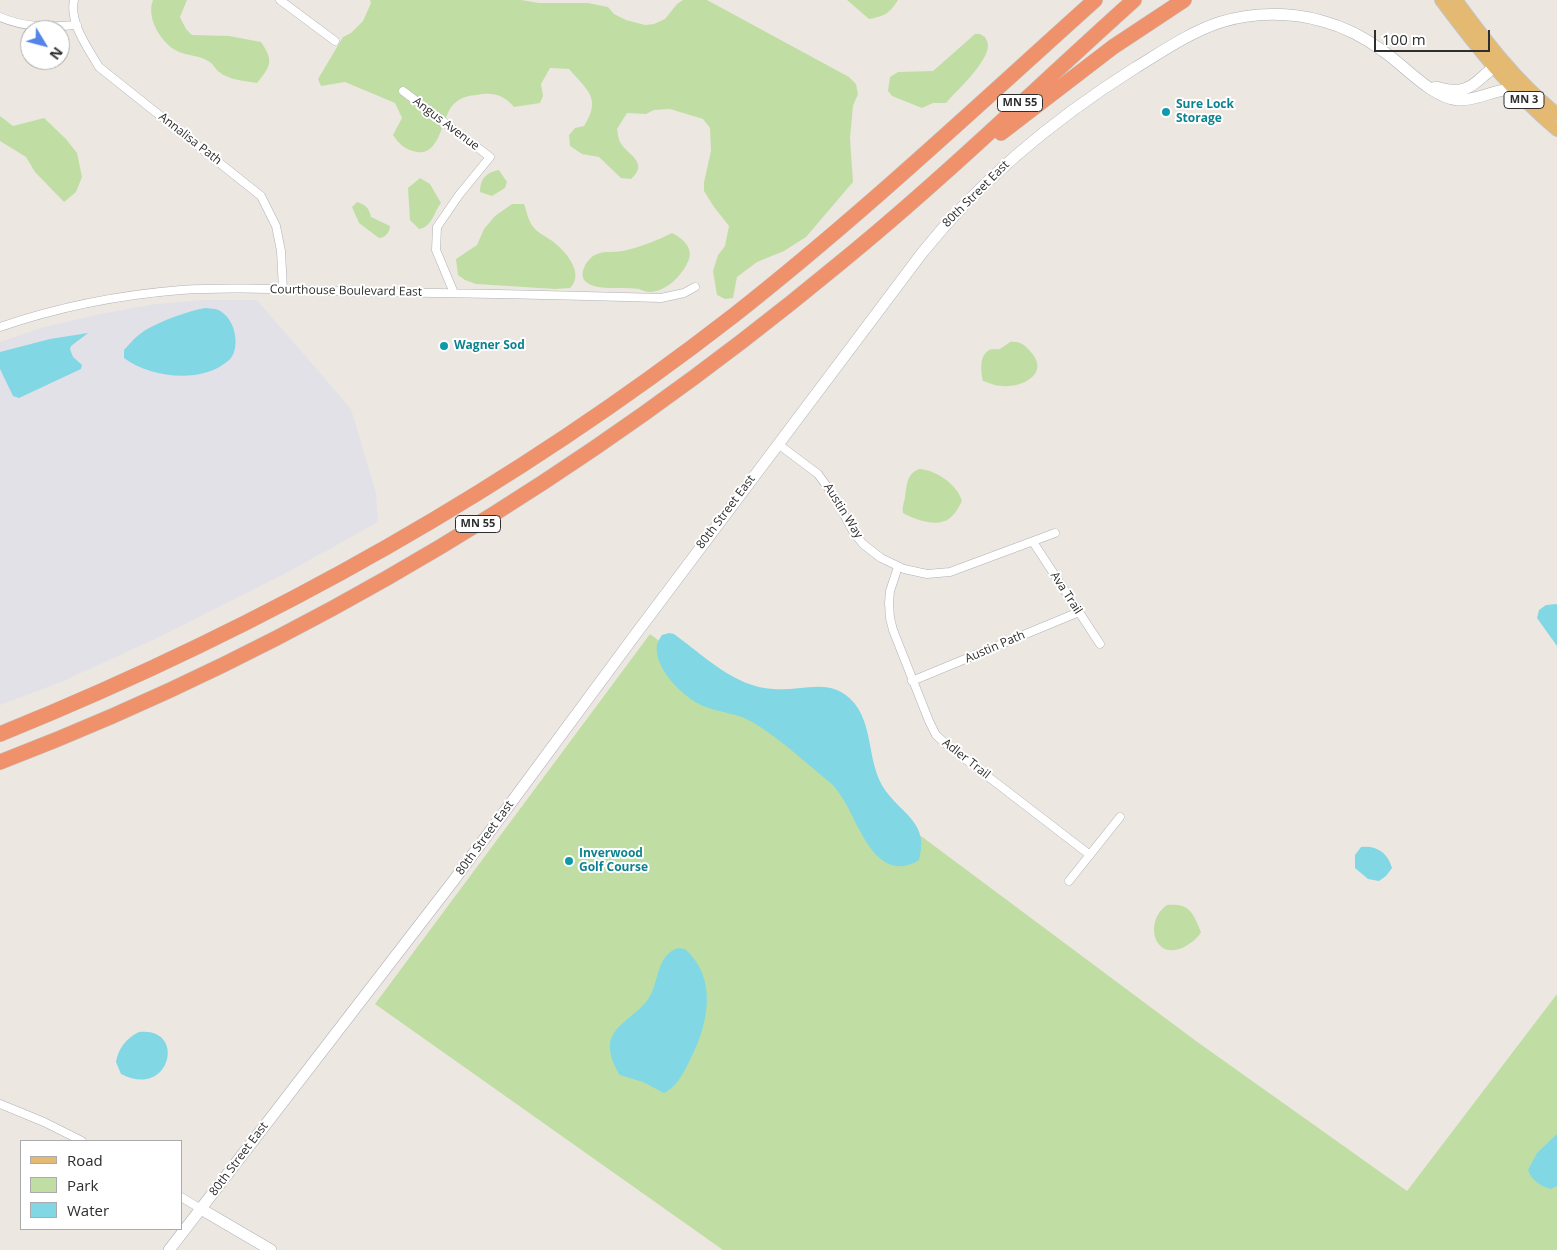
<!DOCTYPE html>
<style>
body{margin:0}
#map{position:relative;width:1557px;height:1250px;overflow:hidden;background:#ede7e2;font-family:"Open Sans",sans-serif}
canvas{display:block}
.legend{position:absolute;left:20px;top:1140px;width:162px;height:90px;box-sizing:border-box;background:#fff;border:1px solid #ababab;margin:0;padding:6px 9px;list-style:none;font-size:15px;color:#2e2e2e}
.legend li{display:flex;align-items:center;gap:10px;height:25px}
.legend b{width:25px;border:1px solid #ababab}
.north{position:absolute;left:20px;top:20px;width:50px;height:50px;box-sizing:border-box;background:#fff;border:1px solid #ababab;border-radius:50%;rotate:127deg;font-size:14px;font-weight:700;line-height:20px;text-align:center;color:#2e2e2e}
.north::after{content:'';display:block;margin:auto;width:18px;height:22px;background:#5484e8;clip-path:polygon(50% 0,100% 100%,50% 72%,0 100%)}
.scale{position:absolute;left:1374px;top:30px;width:116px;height:22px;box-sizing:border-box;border:2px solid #2e2e2e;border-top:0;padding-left:6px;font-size:15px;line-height:18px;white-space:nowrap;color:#2e2e2e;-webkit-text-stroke:4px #fff;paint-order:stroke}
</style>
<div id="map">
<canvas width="1557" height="1250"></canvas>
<ul class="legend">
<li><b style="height:6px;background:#e4b971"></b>Road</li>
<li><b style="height:14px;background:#c0dea4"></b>Park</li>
<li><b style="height:14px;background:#81d7e4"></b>Water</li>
</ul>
<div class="north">N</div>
<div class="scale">100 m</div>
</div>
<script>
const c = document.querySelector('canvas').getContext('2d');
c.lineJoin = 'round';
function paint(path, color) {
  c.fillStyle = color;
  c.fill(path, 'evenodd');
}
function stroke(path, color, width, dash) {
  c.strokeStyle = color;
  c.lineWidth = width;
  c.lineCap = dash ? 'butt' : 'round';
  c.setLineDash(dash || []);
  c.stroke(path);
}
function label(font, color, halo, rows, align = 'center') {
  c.font = font + ' "Open Sans",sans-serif';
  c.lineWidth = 4;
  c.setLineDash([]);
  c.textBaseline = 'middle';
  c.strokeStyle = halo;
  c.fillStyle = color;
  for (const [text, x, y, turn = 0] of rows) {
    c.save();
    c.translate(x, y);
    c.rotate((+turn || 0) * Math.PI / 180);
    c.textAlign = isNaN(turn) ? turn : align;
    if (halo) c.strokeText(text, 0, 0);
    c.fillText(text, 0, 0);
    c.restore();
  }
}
paint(new Path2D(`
 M 201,300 L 257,300 L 351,409 L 376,493 L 378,522 L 288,572 L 157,638 L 61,682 L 0,705 L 0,342 L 41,328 L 100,314 L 156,304 Z`), '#e2e1e7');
paint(new Path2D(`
 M 153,0 L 187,0 L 180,17 L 186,29 L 192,35 L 229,36 L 261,42 C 274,61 271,66 257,83 C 245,81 229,80 219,72 C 215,69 213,63 208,61 C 200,56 191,56 182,53 C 164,48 145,19 153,0 Z
 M 370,0 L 521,0 L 539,3 L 588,3 L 608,7 L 614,14 L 626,20 L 645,25 L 654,24 L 665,19 L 677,4 L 683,0 L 707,0 L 849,77 L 856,84 L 858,94 L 853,106 L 850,138 L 853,182 L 806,237 L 784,251 L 757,262 L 737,277 L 733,298 L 725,299 L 717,295 L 713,271 L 718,255 L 725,246 L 729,226 L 714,207 L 704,191 L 704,182 L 711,151 L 710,128 L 703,119 L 670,109 L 654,110 L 646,114 L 627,113 L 617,129 C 618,133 618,138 620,142 C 627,155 650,162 631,179 L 621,178 L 599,157 L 582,154 L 570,146 L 569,135 L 575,128 L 584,126 C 602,98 587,90 569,69 L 550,68 L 541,84 L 543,96 L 540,103 L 514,107 C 505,97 497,93 483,94 C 470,96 462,95 452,106 C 442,118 440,156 417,152 C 405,150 399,144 393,135 L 402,118 L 395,103 L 345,82 L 321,86 L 318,79 L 343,37 L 351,33 L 363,21 L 371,3 Z
 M 847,0 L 898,0 C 889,14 885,16 869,19 Z
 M 975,34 L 980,34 L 985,37 C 986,40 988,42 988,45 C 988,63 957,90 946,103 L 933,103 L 922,108 L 892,96 L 888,91 L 890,77 L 898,72 L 933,71 Z
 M 0,116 L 13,126 L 44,118 L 66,139 L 77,153 L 82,177 L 76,192 L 64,202 L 35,172 L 26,157 L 0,141 Z
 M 499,170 L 507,182 L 505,188 L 492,196 L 480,192 C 480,179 486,172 499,170 Z
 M 420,178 L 430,184 L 441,203 C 434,212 432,227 419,229 L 410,220 L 408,188 Z
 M 357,202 C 366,205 369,208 371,217 L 390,226 C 390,232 385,238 379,238 L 359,223 L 352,207 Z
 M 512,204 L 524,204 C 527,212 528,222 535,229 C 541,235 551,239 557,245 C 568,254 584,275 570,288 L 555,289 L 476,284 L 465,280 L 458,275 L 456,259 L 477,245 L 484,229 L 495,216 Z
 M 672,233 C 682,238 693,247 689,259 C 684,274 666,292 650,292 C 646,292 642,290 639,289 C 633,288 626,288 620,288 C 609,288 595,289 586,282 C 578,275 586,261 593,256 C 602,250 612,253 623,251 C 640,247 656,241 672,233 Z
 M 1010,342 C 1019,341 1024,344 1030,351 C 1051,373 1023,388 1002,386 C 995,386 990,383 983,381 C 981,373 979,356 988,351 C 991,348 996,350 1000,349 C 1003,347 1007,344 1010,342 Z
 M 919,469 C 936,470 957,484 962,501 C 959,507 955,514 950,518 C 938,528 915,520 903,513 C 902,507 904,503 905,497 C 907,486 906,474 919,469 Z
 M 650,634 L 1196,1041 L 1407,1191 L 1557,994 L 1557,1250 L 723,1250 L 375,1004 Z
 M 1167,905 C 1190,903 1193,913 1201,932 C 1198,938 1192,942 1186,946 C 1154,964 1143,921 1167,905 Z`), '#c0dea4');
paint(new Path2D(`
 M 205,308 C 212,309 218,308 223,313 C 236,322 241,351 228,361 C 201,384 151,378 124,358 L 124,350 C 129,345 134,338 140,334 C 154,323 188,311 205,308 Z
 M 88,333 L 71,346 L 70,349 L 73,357 L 82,365 L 81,369 L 19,398 L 13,396 L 0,369 L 0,352 L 50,339 Z
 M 1557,604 L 1557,646 L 1537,618 L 1539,610 L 1546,605 Z
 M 669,633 L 674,634 C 704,656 735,687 773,689 C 803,692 832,675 855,704 C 874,729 867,764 885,790 C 904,816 929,823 919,860 C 916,862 912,864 908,865 C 875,875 858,825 846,804 C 842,797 838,791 833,785 C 807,764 782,740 754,723 C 738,713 720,713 703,706 C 684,698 653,668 657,645 C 658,641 660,638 662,635 Z
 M 1361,847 C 1377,845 1388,853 1392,868 L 1386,876 L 1379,881 L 1368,879 L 1355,868 L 1355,855 Z
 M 678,948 L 685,949 C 720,980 707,1029 688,1064 C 682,1076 676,1087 664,1093 L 643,1082 L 620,1075 C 614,1067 607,1049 611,1039 C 618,1021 641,1013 650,996 C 659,980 657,955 678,948 Z
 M 139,1032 C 187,1026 171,1100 121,1074 L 116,1062 C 118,1049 126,1038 139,1032 Z
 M 1557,1134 L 1557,1186 L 1551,1189 C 1540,1186 1532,1181 1528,1170 L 1537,1153 Z`), '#81d7e4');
const street = new Path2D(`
 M 74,0 C 69,23 88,48 99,67 L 261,196 L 276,226 L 281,251 L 283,290
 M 280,0 L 335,41
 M 0,17 C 25,28 50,27 77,25
 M 403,91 L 490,157 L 459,195 L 437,227 L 436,250 L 454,293
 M 0,327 C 58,307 119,295 181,290 C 241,286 302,291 362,292 C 462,293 561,295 661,298 L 684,293 L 695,287
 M 778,444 L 818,474 L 834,496 L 854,533 L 863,544 L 881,558 L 904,569 L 927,574 L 950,572 L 1055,533
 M 1033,542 L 1100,644
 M 898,567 L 890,591 L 889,603 L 890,618 L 893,630 L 929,721 L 936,735 L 947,745 L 1090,855
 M 912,681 L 1079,612
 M 1069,881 L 1120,817
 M 0,1104 L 44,1122 L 82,1141
 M 181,1197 L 201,1209`);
const secondary = new Path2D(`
 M 1436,87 C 1479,101 1481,65 1502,67
 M 201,1209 L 271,1250
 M 169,1250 L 454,880 L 635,635 L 922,253 C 982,178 1054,119 1135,68 C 1163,51 1190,32 1221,22 C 1254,12 1290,12 1322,21 C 1345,27 1364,37 1383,51 C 1404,65 1432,98 1458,100 C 1477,101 1494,89 1514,89`);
const primary = new Path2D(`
 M 1441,0 C 1476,47 1512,92 1557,130
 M 1456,0 C 1486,41 1517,82 1557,114`);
const highway = new Path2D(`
 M 1001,133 L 1113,47 L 1184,0
 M 0,734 C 262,628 510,489 733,316 C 859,217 976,107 1095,0
 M 0,762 C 306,645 589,471 840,263 C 942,180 1036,88 1134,0`);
stroke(street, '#aeb1b8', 9);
stroke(secondary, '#aeb1b8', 12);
stroke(primary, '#c4c4c4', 14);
stroke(highway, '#c4c4c4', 16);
stroke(street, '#fff', 8);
stroke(secondary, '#fff', 11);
stroke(primary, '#e4b971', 12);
stroke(highway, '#ef926c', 15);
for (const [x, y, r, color] of [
 [1166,112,5,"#0f9aa8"],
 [444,346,5,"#0f9aa8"],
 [569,861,5,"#0f9aa8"]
]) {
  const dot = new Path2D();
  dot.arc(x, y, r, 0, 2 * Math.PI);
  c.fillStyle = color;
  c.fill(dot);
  stroke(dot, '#fff', 2);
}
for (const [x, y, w] of [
 [1524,100,40],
 [1020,103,45],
 [478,524,45]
]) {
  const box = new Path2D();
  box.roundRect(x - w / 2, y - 8.5, w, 17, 4);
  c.fillStyle = '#fff';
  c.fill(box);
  stroke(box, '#2e2e2e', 1);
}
label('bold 11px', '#2e2e2e', null, [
 ["MN 3",1524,100],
 ["MN 55",1020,103],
 ["MN 55",478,524]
]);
label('bold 12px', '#0d838f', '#fff', [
 ["Sure Lock",1176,105],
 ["Storage",1176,119],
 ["Wagner Sod",454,346],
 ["Inverwood",579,854],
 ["Golf Course",579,868]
], 'left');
label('12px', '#2e2e2e', '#fff', [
 ["Angus Avenue",446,124,37],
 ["Annalisa Path",190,139,38],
 ["80th Street East",976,194,-45],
 ["Courthouse Boulevard East",346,291,1],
 ["Austin Way",843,511,58],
 ["80th Street East",726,512,-53],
 ["Ava Trail",1066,593,57],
 ["Austin Path",995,647,-23],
 ["Adler Trail",966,759,38],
 ["80th Street East",485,838,-54],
 ["80th Street East",239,1159,-53]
]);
</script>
